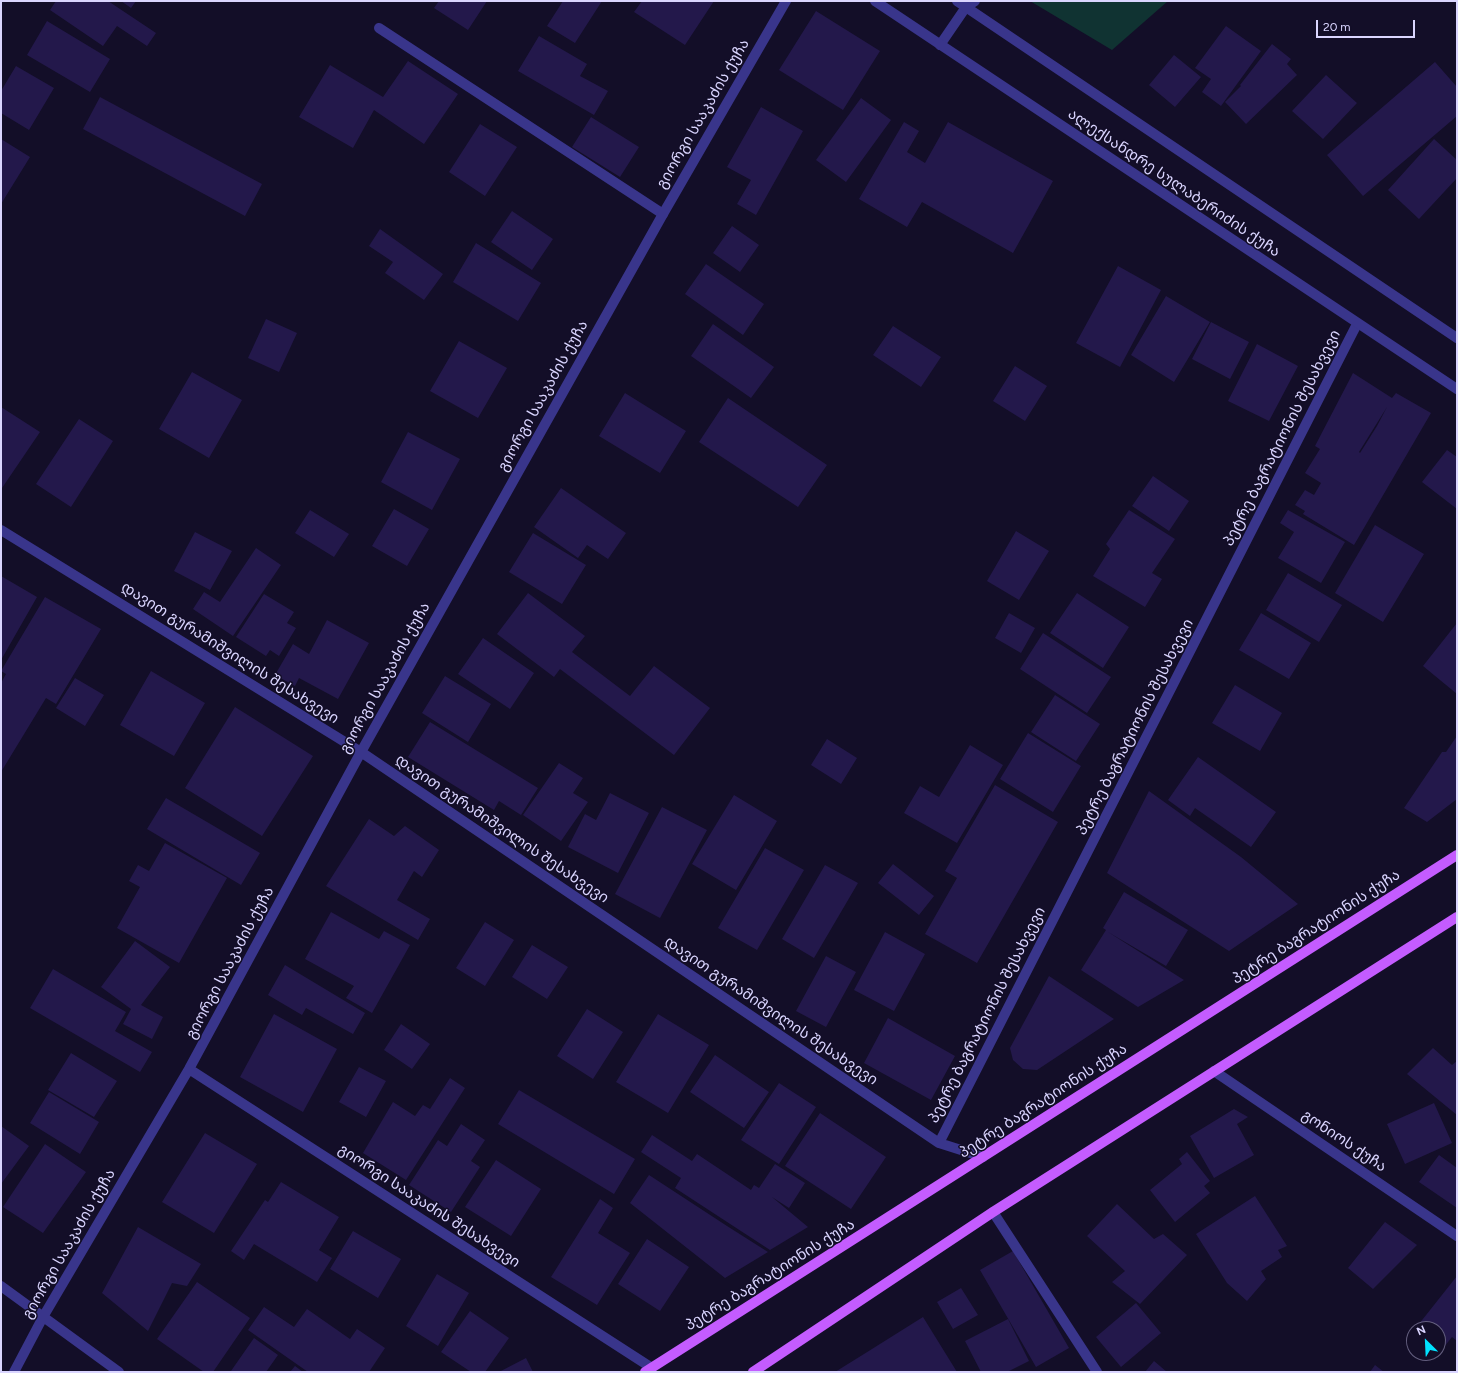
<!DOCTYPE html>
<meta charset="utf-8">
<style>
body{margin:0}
#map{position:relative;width:1458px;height:1373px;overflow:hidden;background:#130e28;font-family:Figtree,sans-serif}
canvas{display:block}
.frame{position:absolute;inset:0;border:2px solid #dad5ff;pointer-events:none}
.north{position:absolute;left:1406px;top:1321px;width:40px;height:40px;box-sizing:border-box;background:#130e28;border:1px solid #635e7e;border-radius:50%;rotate:336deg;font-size:11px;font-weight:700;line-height:16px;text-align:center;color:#dad5ff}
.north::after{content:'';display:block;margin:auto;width:14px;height:18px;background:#01e2ff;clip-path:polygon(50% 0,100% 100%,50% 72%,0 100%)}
.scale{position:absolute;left:1316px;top:20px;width:99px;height:18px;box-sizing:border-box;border:2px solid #dad5ff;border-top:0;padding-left:5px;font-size:12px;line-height:14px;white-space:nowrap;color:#dad5ff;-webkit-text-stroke:3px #130e28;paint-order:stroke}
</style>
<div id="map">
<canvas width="1458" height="1373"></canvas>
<div class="frame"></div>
<div class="north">N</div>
<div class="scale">20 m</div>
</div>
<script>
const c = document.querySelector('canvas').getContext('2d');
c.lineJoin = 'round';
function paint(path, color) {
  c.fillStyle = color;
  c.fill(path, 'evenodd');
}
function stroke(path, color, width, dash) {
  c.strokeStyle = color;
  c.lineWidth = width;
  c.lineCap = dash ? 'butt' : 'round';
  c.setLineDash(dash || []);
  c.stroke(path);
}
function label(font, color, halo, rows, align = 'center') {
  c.font = font + ' Figtree,"Noto Sans Georgian",sans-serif';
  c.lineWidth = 3;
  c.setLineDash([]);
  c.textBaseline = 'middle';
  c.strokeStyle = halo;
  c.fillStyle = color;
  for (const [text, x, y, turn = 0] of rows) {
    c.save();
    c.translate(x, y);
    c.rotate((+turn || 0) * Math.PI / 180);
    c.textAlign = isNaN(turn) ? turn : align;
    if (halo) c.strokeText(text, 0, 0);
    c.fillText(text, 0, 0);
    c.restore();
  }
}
paint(new Path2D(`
 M 1030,1 L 1168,1 L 1112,50 Z`), '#103332');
paint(new Path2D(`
 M 56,1 L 108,1 L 156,33 L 147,46 L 117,26 L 103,46 L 50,10 Z
 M 121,1 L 136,1 L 131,8 Z
 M 439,1 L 487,1 L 468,30 L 434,8 Z
 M 563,1 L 602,1 L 575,43 L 547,26 Z
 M 642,1 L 714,1 L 685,45 L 634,12 Z
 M 816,11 L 880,51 L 843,110 L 779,70 Z
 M 47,21 L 110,59 L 90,92 L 27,55 Z
 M 1226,26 L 1261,51 L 1221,106 L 1202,92 L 1211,79 L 1195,68 Z
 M 539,36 L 587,64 L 580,76 L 608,91 L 594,115 L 518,71 Z
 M 1272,44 L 1291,59 L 1287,64 L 1297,75 L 1246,124 L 1225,102 L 1241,86 L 1240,85 Z
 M 1174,55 L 1201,77 L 1175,107 L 1149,85 Z
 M 408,61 L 458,94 L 424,144 L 374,110 L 353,148 L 299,117 L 330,65 L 383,97 Z
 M 1435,62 L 1457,87 L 1457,116 L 1363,196 L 1327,155 Z
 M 16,66 L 54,88 L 29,130 L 1,113 L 1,91 Z
 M 1326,75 L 1357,103 L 1323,139 L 1292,111 Z
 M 100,97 L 262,184 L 245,216 L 83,129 Z
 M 861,98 L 891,120 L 846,182 L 816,160 Z
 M 761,107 L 803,131 L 756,215 L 737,204 L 751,180 L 727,167 Z
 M 591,117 L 639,147 L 620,177 L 572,147 Z
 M 904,122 L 919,131 L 907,152 L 925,163 L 948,122 L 1053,181 L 1013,253 L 922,202 L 907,227 L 859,199 Z
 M 480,124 L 517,147 L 485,196 L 449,172 Z
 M 1,139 L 30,157 L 1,204 Z
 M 1434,139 L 1457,160 L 1457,178 L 1419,219 L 1388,190 Z
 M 512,211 L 553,239 L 532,270 L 491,242 Z
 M 732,226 L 759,245 L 740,272 L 713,253 Z
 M 380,229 L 443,274 L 424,300 L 385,273 L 393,262 L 369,246 Z
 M 476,243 L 541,283 L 518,321 L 453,282 Z
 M 706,264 L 764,304 L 743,335 L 685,294 Z
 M 1118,266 L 1161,290 L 1120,367 L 1076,343 Z
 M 1166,296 L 1210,322 L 1174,382 L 1131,355 Z
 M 266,319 L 297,333 L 279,372 L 248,358 Z
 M 1211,322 L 1249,342 L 1230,379 L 1192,359 Z
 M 713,324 L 774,367 L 751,398 L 691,356 Z
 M 893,326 L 941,357 L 921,387 L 873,355 Z
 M 459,341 L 507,368 L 478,418 L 430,391 Z
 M 1257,344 L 1298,366 L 1269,421 L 1228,401 Z
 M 1015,366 L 1047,386 L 1025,421 L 993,401 Z
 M 192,372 L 242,400 L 209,458 L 159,429 Z
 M 1353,373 L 1392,398 L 1396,393 L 1431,413 L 1354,545 L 1303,514 L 1305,511 L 1295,505 L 1305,490 L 1314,495 L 1321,483 L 1305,473 L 1320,449 L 1315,446 ZM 1387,407 L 1377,426 L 1360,453 L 1359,452 Z
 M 625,393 L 686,431 L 660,473 L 599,436 Z
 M 728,398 L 827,465 L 798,507 L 699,442 Z
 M 1,407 L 40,432 L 2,488 L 1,487 Z
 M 79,419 L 113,441 L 71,507 L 36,484 Z
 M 408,432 L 460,459 L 432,510 L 381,482 Z
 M 1447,450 L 1457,457 L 1457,509 L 1422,482 Z
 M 1153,476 L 1189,501 L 1169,531 L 1132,506 Z
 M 561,488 L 626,533 L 608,559 L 587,545 L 578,558 L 534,527 Z
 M 394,509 L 429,529 L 407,566 L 372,546 Z
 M 310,510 L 349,534 L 334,557 L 295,533 Z
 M 1129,510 L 1175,539 L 1152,573 L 1162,579 L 1145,607 L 1093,576 L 1110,549 L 1106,544 Z
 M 1288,510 L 1345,542 L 1321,583 L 1278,558 L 1294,532 L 1280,523 Z
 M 1375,525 L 1424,554 L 1383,622 L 1335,593 Z
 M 1016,531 L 1049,551 L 1019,600 L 987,581 Z
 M 195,532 L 232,551 L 210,590 L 174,571 Z
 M 533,533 L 586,565 L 562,604 L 509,572 Z
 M 256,548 L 281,565 L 233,636 L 193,609 L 204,592 L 220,602 Z
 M 1288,573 L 1342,605 L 1319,642 L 1266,610 Z
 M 1,576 L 37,597 L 1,660 Z
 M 528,593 L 585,636 L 572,652 L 630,696 L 654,666 L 710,708 L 674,755 L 560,669 L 554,677 L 497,634 Z
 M 1077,593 L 1129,627 L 1103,668 L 1050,633 Z
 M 264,594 L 294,612 L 287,623 L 296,628 L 279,656 L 270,650 L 266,656 L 236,637 Z
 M 45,597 L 101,629 L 56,704 L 46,698 L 1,772 L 1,683 L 6,674 L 1,671 Z
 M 1009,613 L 1035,628 L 1021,653 L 995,638 Z
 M 1261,613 L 1311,643 L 1289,679 L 1239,650 Z
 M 327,620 L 369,643 L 338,699 L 299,678 L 295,686 L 275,675 L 293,644 L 309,654 Z
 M 1457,623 L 1457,694 L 1423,666 Z
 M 1043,633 L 1111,677 L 1087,713 L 1020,669 Z
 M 483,638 L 534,673 L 510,709 L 458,674 Z
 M 151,671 L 205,703 L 174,756 L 120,725 Z
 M 445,676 L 491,704 L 468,742 L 422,713 Z
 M 75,678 L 104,695 L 85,726 L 56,708 Z
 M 1235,685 L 1282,713 L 1260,751 L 1212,723 Z
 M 1055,695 L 1100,724 L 1076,761 L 1031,732 Z
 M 235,707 L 313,756 L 262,836 L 185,788 Z
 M 430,722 L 538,788 L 521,815 L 499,801 L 494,810 L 408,757 Z
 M 1028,733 L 1081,766 L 1053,812 L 1000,779 Z
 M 1457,736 L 1457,799 L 1427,822 L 1404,808 L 1442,752 L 1446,752 Z
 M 827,739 L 857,758 L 841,784 L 811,765 Z
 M 970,745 L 1003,765 L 957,843 L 904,813 L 920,786 L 939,797 Z
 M 1198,757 L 1276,812 L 1251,847 L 1195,808 L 1190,816 L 1168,800 Z
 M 559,763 L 583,778 L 573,793 L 588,802 L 561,841 L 523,815 Z
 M 995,785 L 1058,822 L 977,963 L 925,934 L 957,878 L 945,871 Z
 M 1149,791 L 1241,857 L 1298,904 L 1229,951 L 1107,873 Z
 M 610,793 L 649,813 L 618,873 L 568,847 L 585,814 L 596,820 Z
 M 734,795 L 777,821 L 736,890 L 692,864 Z
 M 166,798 L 260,853 L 241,885 L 147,829 Z
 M 662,807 L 707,830 L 660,918 L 615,894 Z
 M 369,819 L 394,836 L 405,826 L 439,850 L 422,877 L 414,871 L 397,900 L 430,919 L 418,940 L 326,886 Z
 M 165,843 L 227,878 L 179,963 L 117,928 L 140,887 L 129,881 L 138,865 L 149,871 Z
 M 765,848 L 804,870 L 757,950 L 718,928 Z
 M 893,864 L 934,896 L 919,915 L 878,883 Z
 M 825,865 L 858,883 L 814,958 L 782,939 Z
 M 1124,892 L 1188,930 L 1166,966 L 1108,932 L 1184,980 L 1138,1007 L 1081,970 L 1106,930 L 1103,928 Z
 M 331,912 L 379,939 L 384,931 L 410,945 L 372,1013 L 346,998 L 354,986 L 305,959 Z
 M 485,922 L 514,940 L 485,986 L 456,968 Z
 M 885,932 L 925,954 L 894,1011 L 854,990 Z
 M 135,941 L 170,967 L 141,1005 L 163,1017 L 152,1039 L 123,1024 L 131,1009 L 101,987 Z
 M 532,945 L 568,967 L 547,999 L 512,977 Z
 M 826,956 L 856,972 L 826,1027 L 796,1011 Z
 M 285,965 L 365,1013 L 353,1034 L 306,1008 L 302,1015 L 268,995 Z
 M 53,969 L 126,1012 L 115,1031 L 152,1052 L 140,1072 L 30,1008 Z
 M 1049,976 L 1114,1019 L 1037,1070 L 1023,1069 L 1013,1060 L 1010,1048 Z
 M 587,1009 L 623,1032 L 593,1079 L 557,1056 Z
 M 274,1014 L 337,1049 L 303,1112 L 240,1077 Z
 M 658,1014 L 709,1045 L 668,1113 L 616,1082 Z
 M 888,1018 L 955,1056 L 931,1100 L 864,1063 Z
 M 401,1024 L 430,1044 L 412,1069 L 384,1050 Z
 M 1433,1048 L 1452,1065 L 1457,1061 L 1457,1115 L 1407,1074 Z
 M 71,1053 L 117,1081 L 94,1117 L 48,1090 Z
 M 715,1055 L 769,1092 L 744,1128 L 690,1092 Z
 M 359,1067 L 386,1081 L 366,1117 L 339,1102 Z
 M 450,1078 L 465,1088 L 406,1180 L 363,1153 L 393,1102 L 415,1116 L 423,1105 L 430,1109 Z
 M 779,1083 L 816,1107 L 779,1164 L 741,1140 Z
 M 519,1090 L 635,1159 L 614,1194 L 498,1124 Z
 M 49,1092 L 99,1122 L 80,1154 L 30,1123 Z
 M 1434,1103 L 1452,1143 L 1405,1164 L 1387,1124 Z
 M 1234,1109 L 1248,1117 L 1237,1124 L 1254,1155 L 1214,1178 L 1190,1136 Z
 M 820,1113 L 886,1157 L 851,1209 L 785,1166 Z
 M 461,1124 L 485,1140 L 471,1161 L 480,1167 L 451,1212 L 409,1185 L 438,1140 L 447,1146 Z
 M 1,1126 L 29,1146 L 1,1184 Z
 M 205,1133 L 257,1164 L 214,1233 L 162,1202 Z
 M 652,1135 L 692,1161 L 697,1154 L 751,1190 L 754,1185 L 759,1188 L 775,1164 L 805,1183 L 789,1208 L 772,1197 L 808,1227 L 770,1250 L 675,1188 L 681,1178 L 641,1152 Z
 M 45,1144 L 86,1172 L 43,1233 L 3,1207 Z
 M 1187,1152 L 1210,1181 L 1204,1186 L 1210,1193 L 1175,1222 L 1150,1190 L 1182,1164 L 1179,1159 Z
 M 1439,1155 L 1457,1168 L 1457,1208 L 1419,1182 Z
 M 496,1160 L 541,1189 L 511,1236 L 465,1207 Z
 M 649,1175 L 727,1226 L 768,1252 L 725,1278 L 630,1203 Z
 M 281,1182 L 339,1217 L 319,1250 L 332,1258 L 317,1282 L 254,1244 L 244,1260 L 231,1251 L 265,1200 L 268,1202 Z
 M 1255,1196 L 1287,1246 L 1278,1250 L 1282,1257 L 1261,1271 L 1266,1279 L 1247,1301 L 1227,1283 L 1196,1234 Z
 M 600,1199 L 613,1208 L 598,1233 L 630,1253 L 597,1305 L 551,1277 Z
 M 1117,1204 L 1154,1239 L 1163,1234 L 1187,1255 L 1140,1304 L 1112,1282 L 1125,1271 L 1087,1236 Z
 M 1385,1222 L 1417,1245 L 1373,1289 L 1348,1268 Z
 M 138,1227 L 201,1264 L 187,1286 L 172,1283 L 148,1331 L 102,1293 Z
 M 353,1231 L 401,1259 L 378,1298 L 330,1269 Z
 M 647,1239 L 689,1267 L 660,1311 L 618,1284 Z
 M 1013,1251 L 1069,1348 L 1036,1367 L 980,1270 Z
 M 437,1274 L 469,1293 L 438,1346 L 406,1326 Z
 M 1457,1276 L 1457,1341 L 1452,1337 L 1436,1357 L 1431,1353 L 1438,1353 L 1438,1329 L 1415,1329 Z
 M 197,1282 L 250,1318 L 213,1372 L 204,1372 L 157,1339 Z
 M 961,1288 L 978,1315 L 953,1329 L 937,1302 Z
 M 1136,1303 L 1161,1333 L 1121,1367 L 1096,1337 Z
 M 264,1307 L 294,1327 L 307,1309 L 350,1339 L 357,1329 L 385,1348 L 369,1372 L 308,1372 L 248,1330 Z
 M 470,1311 L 509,1338 L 485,1372 L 471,1372 L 441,1352 Z
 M 923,1317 L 957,1372 L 835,1372 L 864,1354 Z
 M 1008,1319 L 1029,1361 L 1007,1372 L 981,1372 L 965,1341 Z
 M 254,1338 L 278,1355 L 266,1372 L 233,1372 L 231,1371 Z
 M 526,1358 L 533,1372 L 499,1372 Z
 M 1154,1361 L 1167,1372 L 1145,1372 Z
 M 1375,1365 L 1384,1372 L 1370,1372 Z
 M 295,1366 L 303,1372 L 290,1372 Z`), '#23184b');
stroke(new Path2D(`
 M 379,28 L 663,214
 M 940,45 L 966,7`), '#39358b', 10);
stroke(new Path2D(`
 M 966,7 L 975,1
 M 1,530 L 361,752 L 939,1143 L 983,1157
 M 189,1069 L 652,1368
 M 1214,1071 L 1457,1236
 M 939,1143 L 1357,324
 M 993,1212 L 1097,1372
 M 1,1286 L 119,1372
 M 14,1372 L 43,1317 L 189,1069 L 361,752 L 663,214 L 786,1`), '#39358b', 10);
stroke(new Path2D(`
 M 875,1 L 1457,389
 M 957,1 L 1457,338`), '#39358b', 10);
stroke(new Path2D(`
 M 645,1372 L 1457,855
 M 753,1372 L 993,1212 L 1457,917`), '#c45cff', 10);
label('15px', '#dad5ff', '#130e28', [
 ["გიორგი სააკაძის ქუჩა",703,114,-60],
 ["ალექსანდრე სულაბერიძის ქუჩა",1174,183,34],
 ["გიორგი სააკაძის ქუჩა",543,396,-61],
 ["პეტრე ბაგრატიონის შესახვევი",1282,438,-63],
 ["დავით გურამიშვილის შესახვევი",230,653,32],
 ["გიორგი სააკაძის ქუჩა",385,678,-61],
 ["პეტრე ბაგრატიონის შესახვევი",1135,727,-63],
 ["დავით გურამიშვილის შესახვევი",502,829,34],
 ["პეტრე ბაგრატიონის ქუჩა",1316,927,-33],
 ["გიორგი სააკაძის ქუჩა",230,963,-62],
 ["დავით გურამიშვილის შესახვევი",771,1011,34],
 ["პეტრე ბაგრატიონის შესახვევი",987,1015,-63],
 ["პეტრე ბაგრატიონის ქუჩა",1043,1101,-33],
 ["გონიოს ქუჩა",1344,1141,34],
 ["გიორგი სააკაძის შესახვევი",429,1206,33],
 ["გიორგი სააკაძის ქუჩა",69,1244,-60],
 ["პეტრე ბაგრატიონის ქუჩა",770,1275,-32]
]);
</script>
